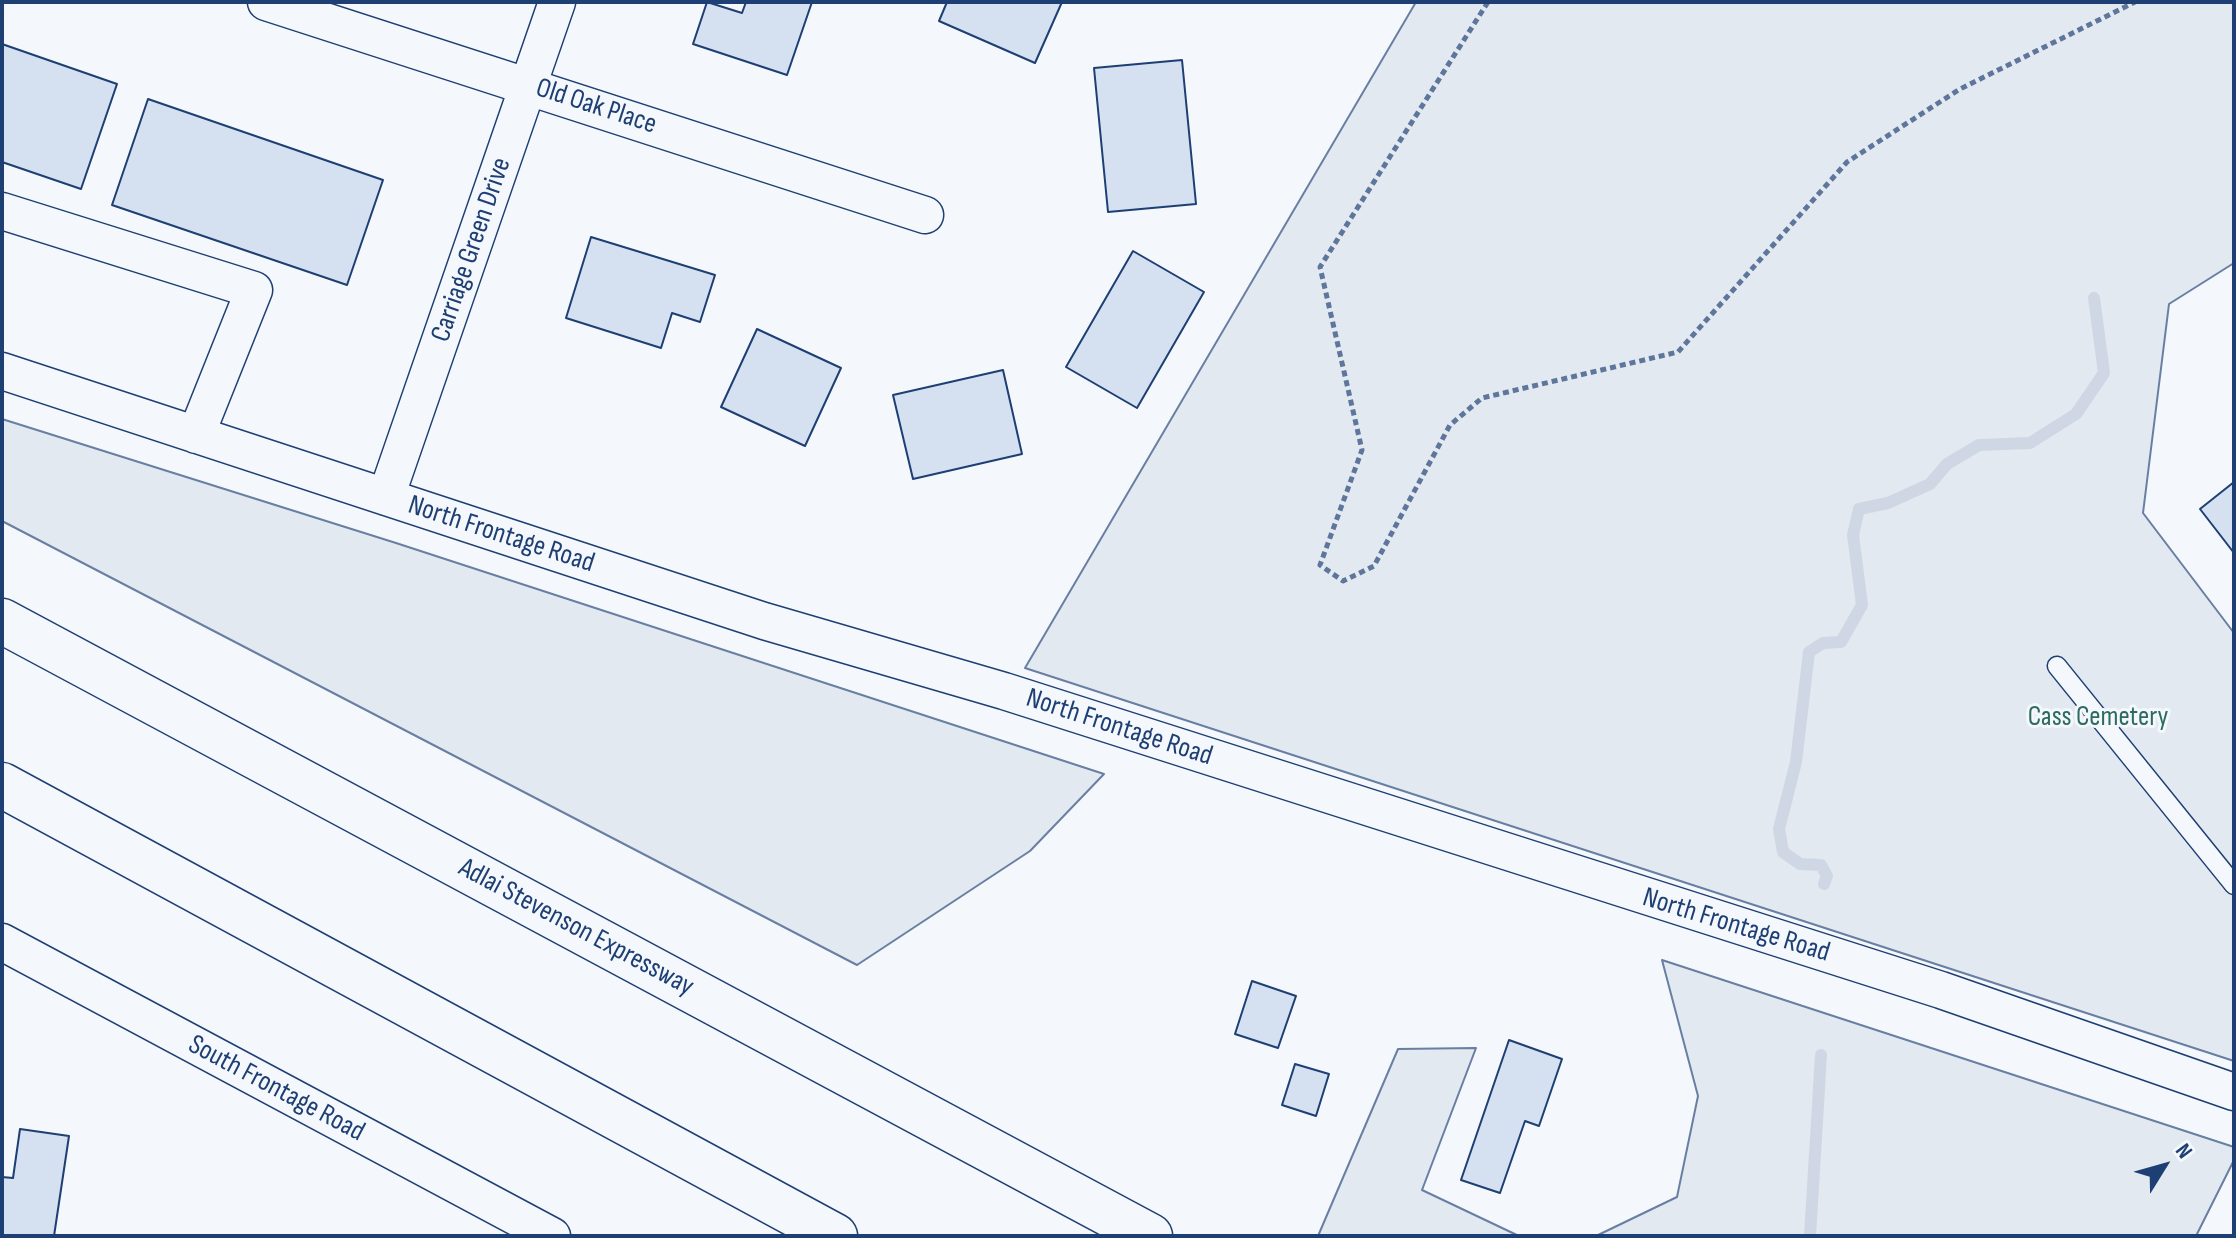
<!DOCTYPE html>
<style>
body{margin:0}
#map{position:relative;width:2236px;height:1238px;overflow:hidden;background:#f4f7fb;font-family:"Sofia Sans Condensed",sans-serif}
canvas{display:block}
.frame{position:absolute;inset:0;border:4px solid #1d3f73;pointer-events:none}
.north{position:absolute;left:2124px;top:1126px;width:80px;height:80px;-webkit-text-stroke:6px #f4f7fb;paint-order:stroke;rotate:53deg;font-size:22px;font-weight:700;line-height:32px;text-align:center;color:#1d3f73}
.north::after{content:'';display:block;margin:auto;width:28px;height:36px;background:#1d3f73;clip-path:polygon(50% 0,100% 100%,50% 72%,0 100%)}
</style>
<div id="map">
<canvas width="2236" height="1238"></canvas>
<div class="frame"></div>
<div class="north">N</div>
</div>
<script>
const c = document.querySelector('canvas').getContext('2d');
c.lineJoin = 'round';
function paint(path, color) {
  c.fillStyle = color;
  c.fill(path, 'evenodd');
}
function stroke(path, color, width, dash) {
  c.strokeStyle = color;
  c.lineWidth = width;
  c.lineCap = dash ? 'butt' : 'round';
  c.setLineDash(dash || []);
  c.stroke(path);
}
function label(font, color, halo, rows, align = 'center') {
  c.font = font + ' "Sofia Sans Condensed",sans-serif';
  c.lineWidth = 6;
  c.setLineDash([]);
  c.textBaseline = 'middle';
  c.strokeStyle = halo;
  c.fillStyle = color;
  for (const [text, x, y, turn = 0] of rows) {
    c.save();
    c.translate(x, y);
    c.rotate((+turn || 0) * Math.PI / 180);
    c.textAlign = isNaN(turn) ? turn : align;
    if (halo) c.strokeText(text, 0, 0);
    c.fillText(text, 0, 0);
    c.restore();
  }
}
const green = new Path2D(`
 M 1416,2 L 2234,2 L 2234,263 L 2169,304 L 2143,513 L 2234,633 L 2234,1061 L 1025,668 Z
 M 2,419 L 396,543 L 1104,774 L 1030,851 L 857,965 L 2,521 Z
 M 1662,960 L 2234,1147 L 2234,1160 L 2196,1236 L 1596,1236 L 1677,1197 L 1698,1096 Z
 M 1476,1048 L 1422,1190 L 1519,1236 L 1318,1236 L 1398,1049 Z`);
paint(green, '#e3e9f0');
stroke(green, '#687fa3', 2);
stroke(new Path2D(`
 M 1824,884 L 1827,876 L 1821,865 L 1800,864 L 1783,852 L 1779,829 L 1796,762 L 1809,652 L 1823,643 L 1841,642 L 1862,605 L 1853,535 L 1859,509 L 1888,503 L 1930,484 L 1947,464 L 1979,445 L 2030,443 L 2076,414 L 2104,373 L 2094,298
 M 1810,1236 L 1821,1055`), '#cfd7e4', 12);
const building = new Path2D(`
 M 707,2 L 742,13 L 746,2 L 812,2 L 787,75 L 693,44 Z
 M 947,2 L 1062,2 L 1035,63 L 939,21 Z
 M 2,44 L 117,84 L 81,189 L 2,162 Z
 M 1182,60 L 1196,204 L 1108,212 L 1094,68 Z
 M 148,99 L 383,180 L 347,285 L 112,205 Z
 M 591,237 L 715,275 L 700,322 L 672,313 L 661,348 L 566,318 Z
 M 1133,251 L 1204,292 L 1137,408 L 1066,367 Z
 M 757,329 L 841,368 L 805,446 L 721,407 Z
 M 1003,370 L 1022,454 L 913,479 L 893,395 Z
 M 2234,482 L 2234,553 L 2200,509 Z
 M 1252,981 L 1296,996 L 1278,1048 L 1235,1034 Z
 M 1509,1040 L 1562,1059 L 1539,1126 L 1525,1121 L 1500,1193 L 1461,1180 Z
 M 1295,1064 L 1329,1074 L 1316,1116 L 1282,1105 Z
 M 20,1129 L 69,1136 L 54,1236 L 2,1236 L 2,1177 L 13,1178 Z`);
paint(building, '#d5e0f0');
stroke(building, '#1d3f73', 2);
const service = new Path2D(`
 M 2057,666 L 2234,885`);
const minor = new Path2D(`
 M 266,2 L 925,215
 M 2,211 L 254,290 L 196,435
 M 2,371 L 764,621 L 1004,691 L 1941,990 L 2234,1092
 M 386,497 L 557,2
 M 2,942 L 552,1236`);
const motorway = new Path2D(`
 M 2,621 L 1150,1236
 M 2,785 L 835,1236`);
stroke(service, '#1d3f73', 21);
stroke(minor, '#1d3f73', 39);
stroke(motorway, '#1d3f73', 47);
stroke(new Path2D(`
 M 1488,2 L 1320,267 L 1362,450 L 1320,565 L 1343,581 L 1374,566 L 1450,425 L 1482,398 L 1678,352 L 1847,162 L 1960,89 L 2135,2`), '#5e769c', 5, [6, 4]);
stroke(service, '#f4f7fb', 18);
stroke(minor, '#f4f7fb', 36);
stroke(motorway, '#f4f7fb', 44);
label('28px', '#1d3f73', '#f4f7fb', [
 ["Old Oak Place",596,107,18],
 ["Carriage Green Drive",472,250,-71],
 ["North Frontage Road",501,535,18],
 ["North Frontage Road",1119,728,18],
 ["North Frontage Road",1736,926,17],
 ["Adlai Stevenson Expressway",576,928,28],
 ["South Frontage Road",276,1089,28]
]);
label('28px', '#2c6c60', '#f4f7fb', [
 ["Cass Cemetery",2098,718]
]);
</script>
